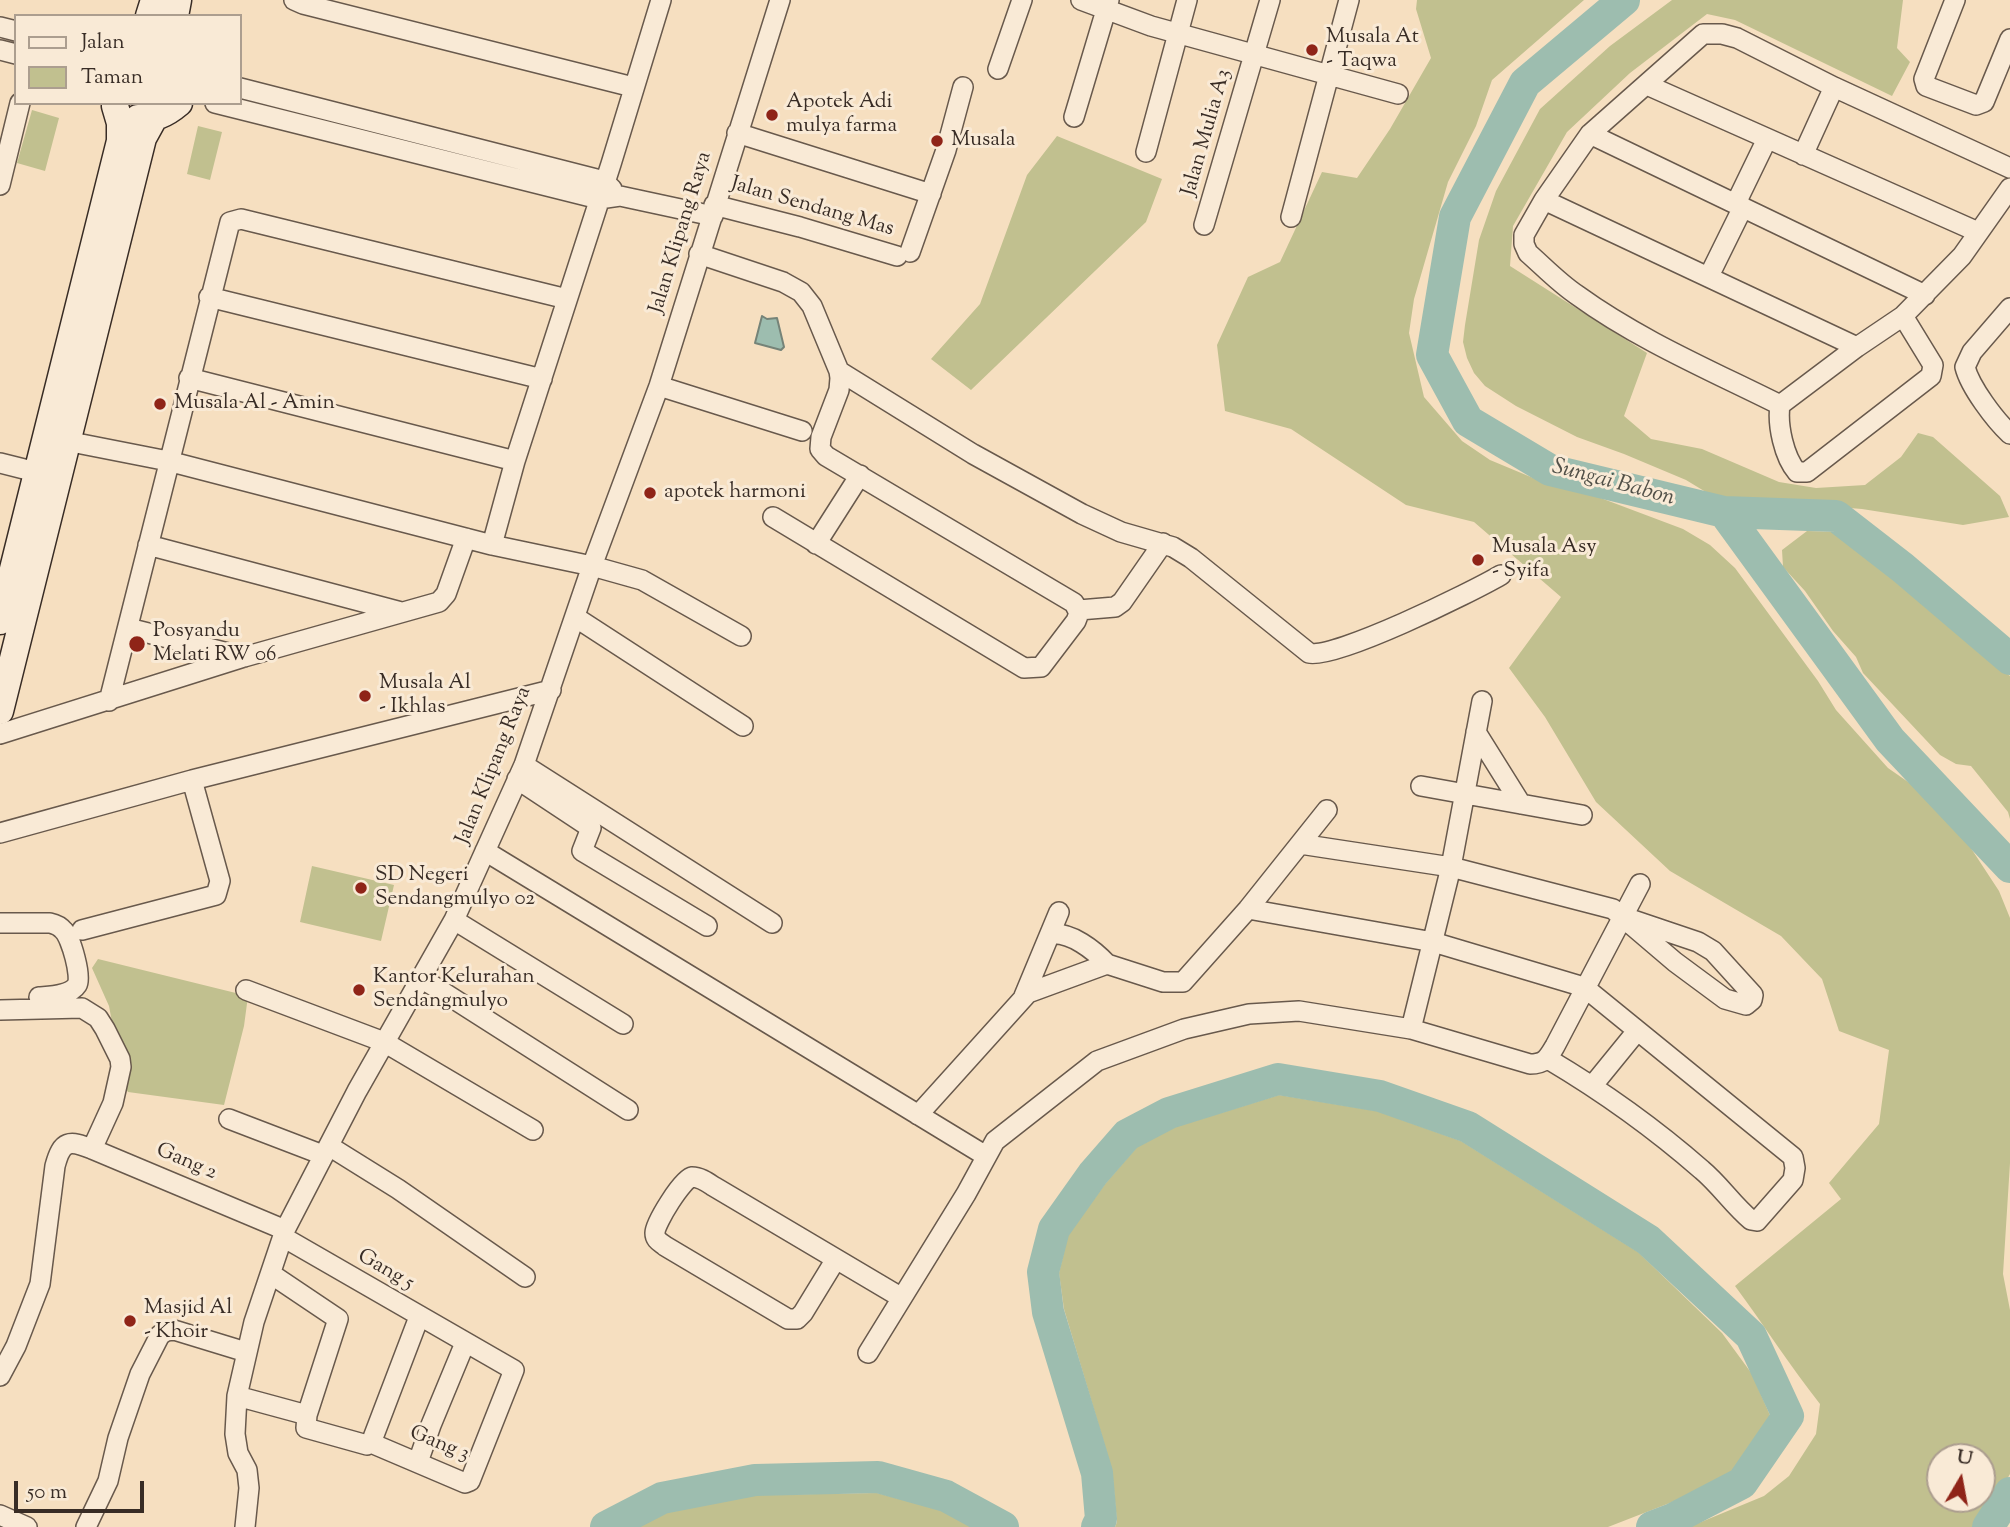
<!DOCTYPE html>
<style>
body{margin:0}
#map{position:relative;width:2010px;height:1527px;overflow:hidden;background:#f6dfc0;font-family:"Sorts Mill Goudy",serif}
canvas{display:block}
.legend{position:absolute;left:14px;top:14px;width:228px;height:91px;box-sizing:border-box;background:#f9ead6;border:2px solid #ac9e8f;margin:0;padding:9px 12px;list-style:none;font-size:21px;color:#382c25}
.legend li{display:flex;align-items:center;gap:14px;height:35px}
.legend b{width:35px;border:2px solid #ac9e8f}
.north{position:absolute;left:1926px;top:1443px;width:70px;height:70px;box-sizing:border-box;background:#f9ead6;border:2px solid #ac9e8f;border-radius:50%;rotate:10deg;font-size:19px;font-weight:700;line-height:28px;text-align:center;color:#382c25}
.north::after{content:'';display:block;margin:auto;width:24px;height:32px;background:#8f2418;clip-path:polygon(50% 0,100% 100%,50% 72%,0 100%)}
.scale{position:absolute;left:14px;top:1481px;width:130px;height:32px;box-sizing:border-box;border:4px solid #382c25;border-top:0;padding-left:9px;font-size:21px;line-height:24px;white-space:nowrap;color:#382c25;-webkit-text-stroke:5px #f9ead6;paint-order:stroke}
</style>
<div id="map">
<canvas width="2010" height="1527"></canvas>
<ul class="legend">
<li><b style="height:9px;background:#f9ead6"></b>Jalan</li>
<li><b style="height:19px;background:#c1c08f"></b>Taman</li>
</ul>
<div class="north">U</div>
<div class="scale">50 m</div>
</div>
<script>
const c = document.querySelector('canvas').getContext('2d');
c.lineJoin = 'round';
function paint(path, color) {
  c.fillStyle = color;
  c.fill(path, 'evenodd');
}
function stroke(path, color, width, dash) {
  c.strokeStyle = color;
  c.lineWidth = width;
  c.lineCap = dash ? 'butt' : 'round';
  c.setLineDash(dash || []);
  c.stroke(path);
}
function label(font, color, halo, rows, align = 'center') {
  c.font = font + ' "Sorts Mill Goudy",serif';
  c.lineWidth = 6;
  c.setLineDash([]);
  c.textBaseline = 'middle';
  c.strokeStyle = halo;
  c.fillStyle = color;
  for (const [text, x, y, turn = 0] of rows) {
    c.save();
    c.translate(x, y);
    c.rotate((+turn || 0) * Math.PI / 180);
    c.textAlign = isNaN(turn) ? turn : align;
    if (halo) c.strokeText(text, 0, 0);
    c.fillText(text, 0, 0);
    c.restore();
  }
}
paint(new Path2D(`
 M 1417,0 L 1584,0 L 1492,80 L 1476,126 L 1448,182 L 1414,299 L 1409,333 L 1424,397 L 1462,441 L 1490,460 L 1538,480 L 1590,494 L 1683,529 L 1710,545 L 1735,568 L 1818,681 L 1836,710 L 1888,768 L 1944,807 L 1999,891 L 2010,918 L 2010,1163 L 2003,1274 L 2010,1310 L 2010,1474 L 1989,1510 L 1973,1527 L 1689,1527 L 1764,1496 L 1789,1476 L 1816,1434 L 1820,1404 C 1790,1366 1764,1325 1735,1286 L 1841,1199 L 1829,1183 L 1879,1124 L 1889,1050 L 1839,1031 L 1822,979 L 1781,936 L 1670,871 L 1596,802 L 1545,717 L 1509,668 L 1561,597 L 1474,522 L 1406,505 L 1291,429 L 1225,411 L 1217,345 L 1248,277 L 1280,262 L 1322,172 L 1357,178 L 1390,129 L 1431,58 L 1416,9 ZM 1940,1457 L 1982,1457 L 1982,1499 L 1940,1499 Z
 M 1672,0 L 1903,0 L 1897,48 L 1910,62 L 1892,96 L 1735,20 L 1707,14 L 1630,73 L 1567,132 L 1513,226 L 1510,266 L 1647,353 L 1624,416 L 1651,439 L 1702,449 L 1779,482 L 1816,488 L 1865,485 L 1901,457 L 1918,433 L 1933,437 L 2000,496 L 2009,517 L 1963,525 L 1862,509 L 1714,497 L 1686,480 L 1624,454 L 1577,437 L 1516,406 L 1485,386 L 1474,373 L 1467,358 L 1463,342 L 1465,325 L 1479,240 L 1496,191 L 1540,109 L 1610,46 Z
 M 32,110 L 59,118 L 45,171 L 17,163 Z
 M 198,126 L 222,132 L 210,180 L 187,174 Z
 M 1057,136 L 1162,179 L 1146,222 L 971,390 L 931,359 L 980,304 L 1027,175 Z
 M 1807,531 L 1837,532 L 1871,553 L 1891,575 L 1925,607 L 2010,676 L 2010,819 L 2008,812 L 1971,766 L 1956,764 L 1940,755 L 1863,673 L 1856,657 L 1833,631 L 1805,591 L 1783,567 L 1782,550 Z
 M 312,866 L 394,885 L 381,941 L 300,922 Z
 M 98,959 L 248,996 L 244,1026 L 224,1105 L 128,1092 L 124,1086 L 109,1006 L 92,968 Z
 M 1279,1095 L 1377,1111 L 1461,1141 L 1638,1252 L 1722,1333 L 1752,1374 L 1776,1429 L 1765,1441 L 1716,1485 L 1608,1527 L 1115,1527 L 1117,1522 L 1112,1470 L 1064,1309 L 1059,1273 L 1068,1235 L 1105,1184 L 1137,1147 L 1175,1127 Z
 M 877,1493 L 941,1510 L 971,1527 L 639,1527 L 667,1512 L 756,1495 Z`), '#c1c08f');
const water = new Path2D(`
 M 762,316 L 767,319 L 777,318 L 784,347 L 781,350 L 755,343 Z`);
paint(water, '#9dbdaf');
stroke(water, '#758378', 2);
stroke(new Path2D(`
 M 1624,0 L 1525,83 L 1455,217 L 1432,355 L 1468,421 L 1550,470 L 1724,512 L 1890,740 L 2010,867
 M 1724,512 L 1836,516 L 1903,568 L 2010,659
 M 606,1527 L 662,1498 L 755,1480 L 878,1477 L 946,1496 L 1003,1527
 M 1097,1527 L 1101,1519 L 1097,1473 L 1048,1312 L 1043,1272 L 1054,1229 L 1093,1174 L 1127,1135 L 1169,1113 L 1278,1079 L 1380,1096 L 1468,1127 L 1648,1240 L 1751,1336 L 1788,1416 L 1742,1483 L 1673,1519 L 1652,1527
 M 1988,1527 L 2010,1493`), '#9dbdaf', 32);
const street = new Path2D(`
 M 294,0 L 303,4 L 633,87
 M 1081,0 L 1151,26 L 1398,94
 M 1955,0 L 1924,79 L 1926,86 L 1976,105 L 1984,102 L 2010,39
 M 0,27 L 16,31
 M 0,50 L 16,54
 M 998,69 L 1022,0
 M 1647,85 L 1978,232
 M 240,88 L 604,181 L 612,189
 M 215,103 L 599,199 L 620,196 L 713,216
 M 1074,117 L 1109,0
 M 737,133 L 931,194
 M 1590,134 L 1925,295
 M 1146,152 L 1187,0
 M 1803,155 L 1834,87
 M 0,185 L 20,103
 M 1544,200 L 1857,347
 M 1736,203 L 1767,139
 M 714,205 L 800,227 L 897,256
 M 1291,217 L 1349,0
 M 1204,225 L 1270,0
 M 910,252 L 946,150 L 963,87
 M 699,254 L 783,282 L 801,292 L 812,306 L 839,371 L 840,378 L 839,390 L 821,437 L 820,449 L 826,456 L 1074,603 L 1079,613 L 1076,621 L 1041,667 L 1024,668 L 773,517
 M 1709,276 L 1743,207
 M 209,297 L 542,379
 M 2010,308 L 1972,352 L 1965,367 C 1970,387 1995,420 2010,434
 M 1903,316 L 1857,347 L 1780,405 C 1777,425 1784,457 1797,472 L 1807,472 L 1931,376 L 1933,365 L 1903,316 L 1962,256 L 2010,188
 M 839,371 L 973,454 L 1082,514 L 1121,532 L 1173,547 L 1191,558 L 1309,653 C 1334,660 1472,592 1501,575
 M 189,378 L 515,461
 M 659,386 L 802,431
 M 1780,405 C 1712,371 1639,340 1577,295 C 1559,283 1544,267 1528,253 L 1524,244 L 1524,235 L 1544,200 L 1590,134 L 1703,34 L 1722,34 L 1737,38 L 1834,87 L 2010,168
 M 56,439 L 168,461 L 492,545 L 592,566 L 642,580 L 741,636
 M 0,463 L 36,472
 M 816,544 L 860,475
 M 148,545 L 401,612
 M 492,545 L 515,461 L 611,164 L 661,0
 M 1079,610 L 1115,607 L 1122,602 L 1163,543
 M 575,617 L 743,726
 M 128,628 L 244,657
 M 109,701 L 230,222 L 241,219 L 567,299
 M 1476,732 L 1521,804
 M 0,734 L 244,657 L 439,602 L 446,594 L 466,538
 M 524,765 L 772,923
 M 517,779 L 591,828 L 582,851 L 707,926
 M 1421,786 L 1582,815
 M 0,833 L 192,780 L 551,690
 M 1300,844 L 1451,867 L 1613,909 L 1621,916 L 1698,942 L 1713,951 L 1753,995 L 1752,1000 L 1746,1005 L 1725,999 L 1675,962 L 1621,916
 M 485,851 L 986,1156
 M 1248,909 L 1433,942 L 1584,987 L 1793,1157 L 1795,1168 L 1793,1180 L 1757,1221 L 1751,1220 C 1733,1205 1720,1185 1702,1170 C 1654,1128 1602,1091 1548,1059
 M 454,920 L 623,1024
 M 0,923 L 50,923 C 55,924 60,926 64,931 C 71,938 82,977 77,985 C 70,996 50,996 39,997
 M 82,930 L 216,895 L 220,881 L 192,780
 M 1051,934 C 1071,932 1094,950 1107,964
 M 421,978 L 628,1110
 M 246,990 L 384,1042 L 533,1130
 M 1024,996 L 1059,912
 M 0,1010 L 82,1008 L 98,1018 L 105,1029 L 120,1059 L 121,1067 L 113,1103 L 92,1149
 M 1411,1029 L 1451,867 L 1482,701
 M 1593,1085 L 1637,1031
 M 918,1115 L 1028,993 L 1107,964 L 1163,982 L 1183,982 L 1248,909 L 1327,810
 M 229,1119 L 323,1155
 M 329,1146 L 398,1189 L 525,1277
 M 836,1259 L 803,1313 L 797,1319 L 788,1319 L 665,1246 C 660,1242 655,1240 655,1233 C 655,1223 683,1178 692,1177 C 700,1177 707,1182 713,1186 L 902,1298
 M 271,1274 L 338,1319 L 307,1415
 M 868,1353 L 966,1194 L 995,1141 L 1097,1061 L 1184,1029 L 1249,1014 L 1299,1011 L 1411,1029 L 1530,1064 C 1545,1064 1548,1058 1555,1046 L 1640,884
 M 0,1376 L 16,1346 L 40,1284 L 55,1166 C 62,1140 69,1140 92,1149 L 285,1230
 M 237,1396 L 307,1415 L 306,1428 L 367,1445 L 371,1443 L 465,1483 L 470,1481 L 514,1370 L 283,1237
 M 371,1443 L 419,1317
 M 418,1462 L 431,1425 L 465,1343
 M 0,1515 L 27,1527
 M 86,1527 L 108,1481 L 118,1438 L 140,1374 L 160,1335 L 166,1331 L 174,1330 L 246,1352
 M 245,1527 L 249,1488 L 247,1470 L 238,1453 L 235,1434 L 237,1396 L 254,1322 L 285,1230 L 357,1091 L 454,920 L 524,765 L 592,566 L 659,386 L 780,0`);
const secondary = new Path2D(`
 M 149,16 L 154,0
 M 175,16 L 178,0
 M 138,118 C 155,119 166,114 179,103
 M 0,621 L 120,141 L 120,123 L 115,106
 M 0,711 L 143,138 L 154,118`);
stroke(street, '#68594c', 22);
stroke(secondary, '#382c25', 29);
stroke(street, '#f9ead6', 19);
stroke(secondary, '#f9ead6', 26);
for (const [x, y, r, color] of [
 [1312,50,7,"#8f2418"],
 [772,115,7,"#8f2418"],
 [937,141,7,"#8f2418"],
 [160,404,7,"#8f2418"],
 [650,493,7,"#8f2418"],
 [1478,560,7,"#8f2418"],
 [137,644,9,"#8f2418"],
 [365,696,7,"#8f2418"],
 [361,888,7,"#8f2418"],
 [359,990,7,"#8f2418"],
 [130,1321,7,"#8f2418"]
]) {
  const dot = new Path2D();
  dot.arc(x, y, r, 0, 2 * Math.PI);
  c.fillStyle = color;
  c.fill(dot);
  stroke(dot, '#f9ead6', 2.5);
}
label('21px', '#382c25', '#f9ead6', [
 ["Musala At",1326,38],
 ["- Taqwa",1326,62],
 ["Apotek Adi",786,103],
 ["mulya farma",786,127],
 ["Musala",951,141],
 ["Musala Al - Amin",174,404],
 ["apotek harmoni",664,493],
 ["Musala Asy",1492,548],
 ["- Syifa",1492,572],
 ["Posyandu",153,632],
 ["Melati RW 06",153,656],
 ["Musala Al",379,684],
 ["- Ikhlas",379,708],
 ["SD Negeri",375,876],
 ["Sendangmulyo 02",375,900],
 ["Kantor Kelurahan",373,978],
 ["Sendangmulyo",373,1002],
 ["Masjid Al",144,1309],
 ["- Khoir",144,1333]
], 'left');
label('21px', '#382c25', '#f9ead6', [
 ["Jalan Mulia A3",1208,133,-74],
 ["Jalan Sendang Mas",812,208,16],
 ["Jalan Klipang Raya",682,233,-73],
 ["Jalan Klipang Raya",495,766,-68],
 ["Gang 2",186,1163,23],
 ["Gang 5",385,1271,30],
 ["Gang 3",439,1445,22]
]);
label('italic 23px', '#515048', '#f9ead6', [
 ["Sungai Babon",1613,484,15]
]);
</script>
